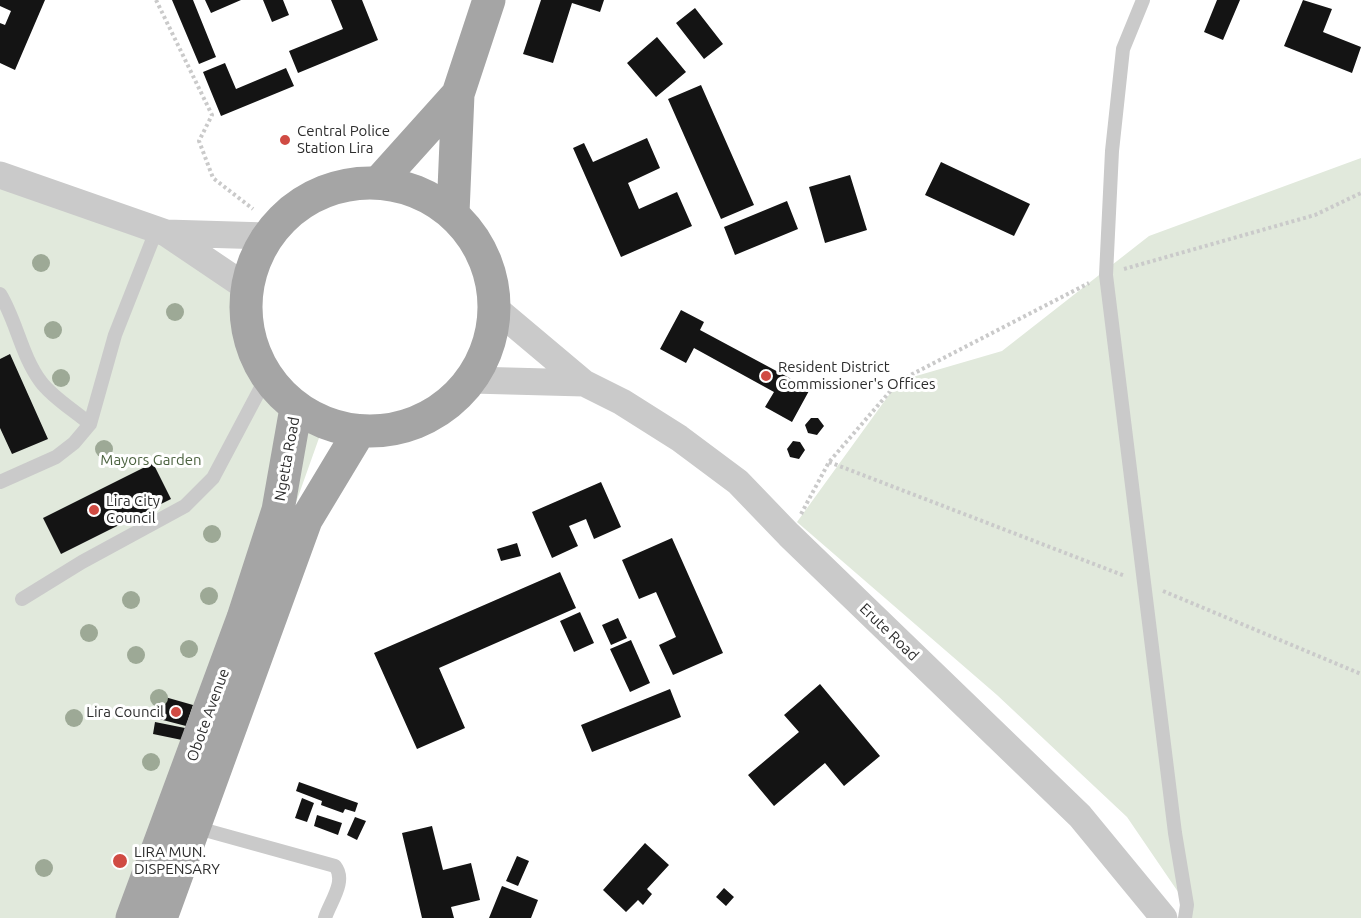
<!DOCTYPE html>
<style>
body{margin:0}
canvas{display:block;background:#fff}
</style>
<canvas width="1361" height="918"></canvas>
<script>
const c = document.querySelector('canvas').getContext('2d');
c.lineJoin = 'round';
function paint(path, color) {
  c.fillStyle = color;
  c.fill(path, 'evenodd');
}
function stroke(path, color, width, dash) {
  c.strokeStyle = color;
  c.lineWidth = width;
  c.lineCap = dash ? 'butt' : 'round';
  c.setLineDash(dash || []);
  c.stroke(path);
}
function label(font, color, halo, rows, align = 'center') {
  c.font = font + ' Ubuntu,sans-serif';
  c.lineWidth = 6;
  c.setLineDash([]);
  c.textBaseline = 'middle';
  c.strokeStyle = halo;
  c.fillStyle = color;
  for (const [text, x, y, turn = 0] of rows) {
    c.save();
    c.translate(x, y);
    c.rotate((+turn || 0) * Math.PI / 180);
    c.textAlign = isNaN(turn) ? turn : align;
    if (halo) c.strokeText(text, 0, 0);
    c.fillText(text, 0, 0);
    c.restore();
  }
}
paint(new Path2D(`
 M 1361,158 L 1361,918 L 1192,918 L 1187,905 L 1127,817 L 997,695 L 797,522 L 899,381 L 1002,351 L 1149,236 Z
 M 0,182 L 248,279 L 251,347 L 324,424 L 148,918 L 0,918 Z`), '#e1e9dc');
paint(new Path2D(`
 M 0,0 L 45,0 L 15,70 L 0,63 L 0,23 L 5,25 L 11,11 L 0,6 Z
 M 172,0 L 193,0 L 216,57 L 199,64 Z
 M 205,0 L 241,0 L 211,13 Z
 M 263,0 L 283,0 L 289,15 L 272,22 Z
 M 331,0 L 362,0 L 378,40 L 298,73 L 289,51 L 343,29 Z
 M 541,0 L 604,0 L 600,12 L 572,3 L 553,63 L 523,54 Z
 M 1217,0 L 1240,0 L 1223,40 L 1204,32 Z
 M 1303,0 L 1332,9 L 1323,32 L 1361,47 L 1352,73 L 1284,46 Z
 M 695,8 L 723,44 L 704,59 L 676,23 Z
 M 657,37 L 686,72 L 656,97 L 627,63 Z
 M 225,63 L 236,89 L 286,68 L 294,86 L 221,116 L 203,72 Z
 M 701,85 L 754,205 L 721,219 L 668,99 Z
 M 647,138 L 660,168 L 628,183 L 639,209 L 677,192 L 692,226 L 621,257 L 573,148 L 584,143 L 593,162 Z
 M 941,162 L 1030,204 L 1014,236 L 925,195 Z
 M 850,175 L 867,230 L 825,243 L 809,187 Z
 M 787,201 L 798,229 L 735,255 L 724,227 Z
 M 681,310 L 704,322 L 700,330 L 810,389 L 792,422 L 765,407 L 774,392 L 694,348 L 686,363 L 660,349 Z
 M 10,354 L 48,439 L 12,454 L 0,428 L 0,359 Z
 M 811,418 L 818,418 L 824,426 L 817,435 L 808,433 L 805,425 Z
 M 793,441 L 800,442 L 805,450 L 799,459 L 790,457 L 787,449 Z
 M 153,463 L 171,499 L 61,554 L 43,518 Z
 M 601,482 L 621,527 L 594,539 L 586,519 L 569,526 L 578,546 L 552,558 L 532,512 Z
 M 672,538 L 723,653 L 673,675 L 659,645 L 676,637 L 656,592 L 639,599 L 622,560 Z
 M 517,543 L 521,556 L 501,561 L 497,549 Z
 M 560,572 L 576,608 L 439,668 L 465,728 L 417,749 L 374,653 Z
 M 580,612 L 594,643 L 574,652 L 560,621 Z
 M 618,618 L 627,638 L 611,645 L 602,625 Z
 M 631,640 L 650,683 L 630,692 L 610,649 Z
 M 820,684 L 880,756 L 844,786 L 825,763 L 774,806 L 748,775 L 799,732 L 784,715 Z
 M 670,689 L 681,717 L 592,752 L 581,725 Z
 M 165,697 L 193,705 L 186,726 L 159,719 Z
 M 155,722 L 185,728 L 182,740 L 153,734 Z
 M 299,782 L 358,803 L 355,812 L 345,809 L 343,813 L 321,805 L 322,801 L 296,791 Z
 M 302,798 L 314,803 L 307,822 L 295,818 Z
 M 317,815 L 342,823 L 338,835 L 314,826 Z
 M 355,817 L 366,821 L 357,840 L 347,835 Z
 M 432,826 L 443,870 L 471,863 L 480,900 L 451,907 L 454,918 L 422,918 L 402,833 Z
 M 645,843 L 669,865 L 647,889 L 652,894 L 643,905 L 638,900 L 626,912 L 603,890 Z
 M 517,856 L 529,861 L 518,886 L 506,881 Z
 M 502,886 L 538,900 L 531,918 L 489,918 Z
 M 724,888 L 734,897 L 726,906 L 716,897 Z`), '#141414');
stroke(new Path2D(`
 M 156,0 L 212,115 L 199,141 L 213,178 L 253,209
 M 1124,269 L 1315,215 L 1361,193
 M 829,462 L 1125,576
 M 801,514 L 829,462 L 899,381 L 1089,283
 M 1163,591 L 1361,674`), '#cacaca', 4, [3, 3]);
stroke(new Path2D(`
 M 1143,0 L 1123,49 L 1112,151 L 1106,275 L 1175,833 L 1187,905 L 1185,918
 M 0,294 C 17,322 21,355 41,382 C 53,398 75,411 90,424
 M 0,482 L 56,457 L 74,443 L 90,424 L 115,335 L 156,231
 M 22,599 L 82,562 L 185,506 L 213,478 L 266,378
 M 194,827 L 335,866 C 347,881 330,902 325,918`), '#cacaca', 14);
stroke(new Path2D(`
 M 0,175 L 166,233 L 267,236
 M 166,233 L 246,287
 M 496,309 L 584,383 L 622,402 L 679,438 L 738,482 L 789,535 L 1080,816 L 1164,918
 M 472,380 L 584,383`), '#cacaca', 27);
stroke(new Path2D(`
 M246 307a124 124 0 1 1 248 0a124 124 0 1 1-248 0Z
 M 378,183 L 458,94
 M 453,213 L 458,94 L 489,0
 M 132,918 L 243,618 L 278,510 L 296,408
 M 161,918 L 306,520 L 359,432`), '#a5a5a5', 33);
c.fillStyle = '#9da996';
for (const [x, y] of [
 [41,263],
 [175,312],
 [53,330],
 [61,378],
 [104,449],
 [212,534],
 [209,596],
 [131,600],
 [89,633],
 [189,649],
 [136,655],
 [159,698],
 [74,718],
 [151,762],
 [44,868]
]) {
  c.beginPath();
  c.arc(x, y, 9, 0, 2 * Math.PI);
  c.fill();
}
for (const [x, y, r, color] of [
 [285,140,6,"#d04b43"],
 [766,376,6,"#d04b43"],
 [94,510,6,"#d04b43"],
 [176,712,6,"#d04b43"],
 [120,861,8,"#d04b43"]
]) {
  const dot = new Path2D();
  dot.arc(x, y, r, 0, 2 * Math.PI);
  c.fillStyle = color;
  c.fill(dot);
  stroke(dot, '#fff', 2);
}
label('15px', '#2d2d2d', '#fff', [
 ["Central Police",297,131],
 ["Station Lira",297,148],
 ["Resident District",778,367],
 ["Commissioner's Offices",778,384],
 ["Lira City",106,501],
 ["Council",106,518],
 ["Lira Council",164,712,"right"],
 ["LIRA MUN.",134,852],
 ["DISPENSARY",134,869]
], 'left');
label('15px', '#2d2d2d', '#fff', [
 ["Ngetta Road",287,459,-80],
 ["Erute Road",889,632,44],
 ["Obote Avenue",208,715,-70]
]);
label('15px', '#4c6340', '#fff', [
 ["Mayors Garden",151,460]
]);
</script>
